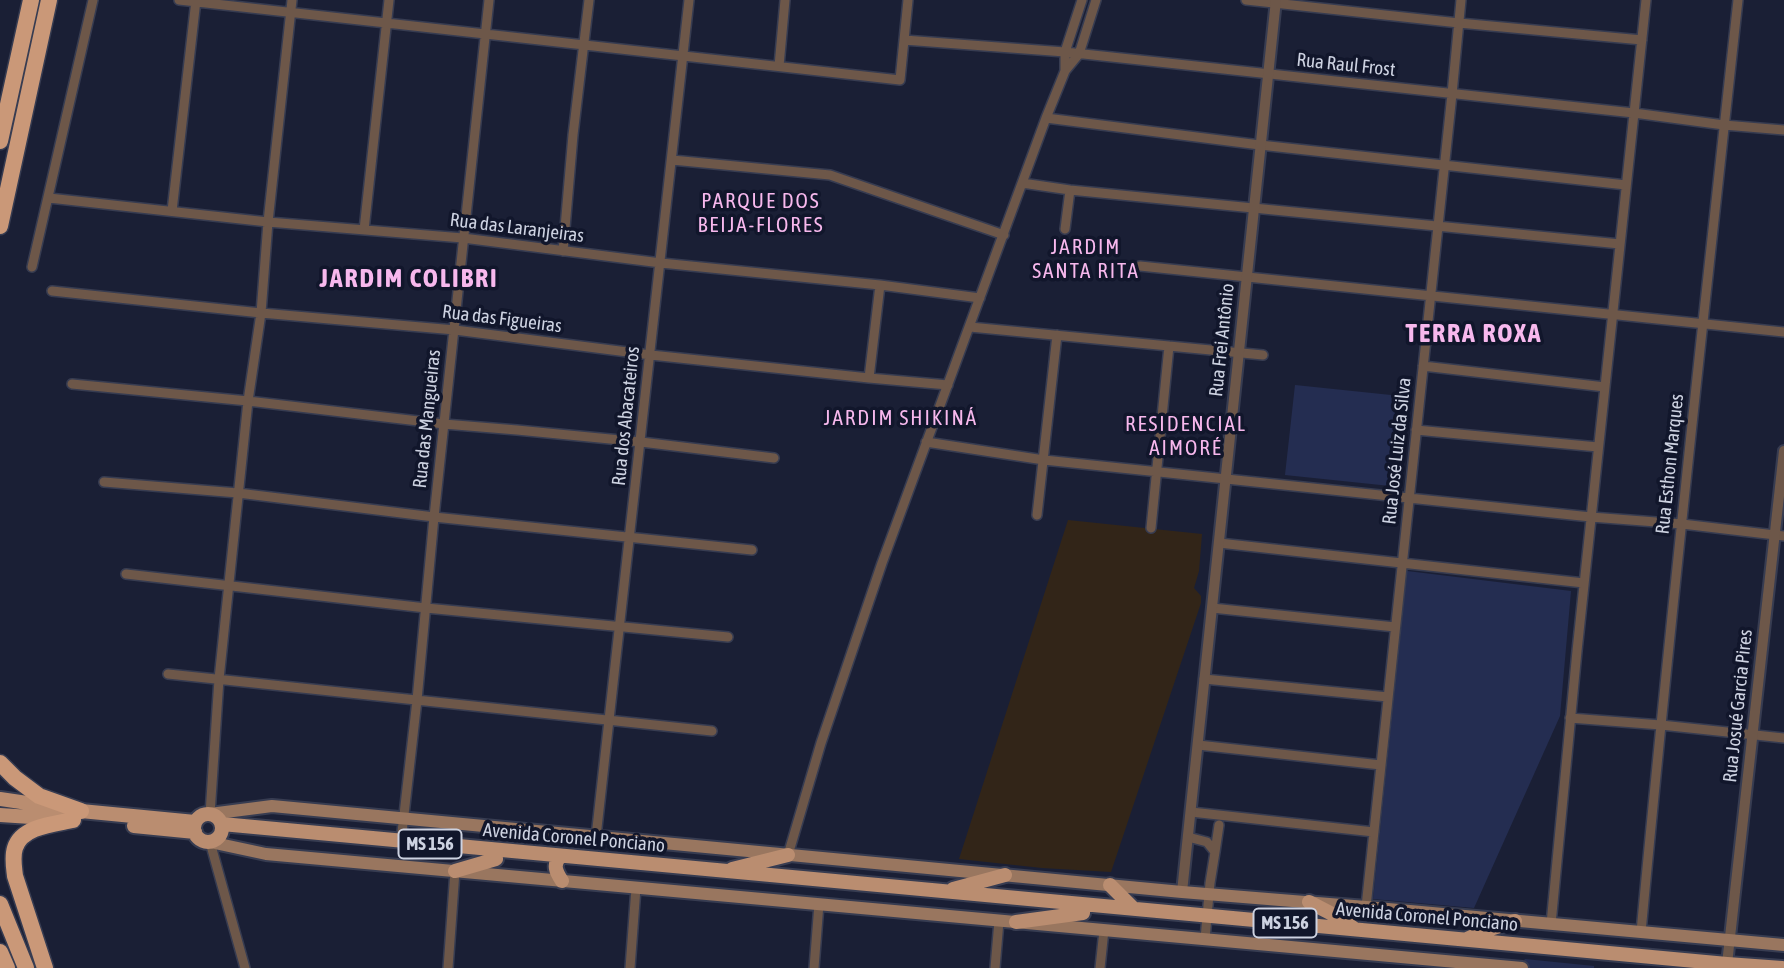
<!DOCTYPE html>
<meta charset="utf-8">
<style>
body{margin:0}
canvas{display:block;background:#1a1f35}
</style>
<canvas width="1784" height="968"></canvas>
<script>
const c = document.querySelector('canvas').getContext('2d');
c.lineJoin = 'round';
function paint(path, color) {
  c.fillStyle = color;
  c.fill(path, 'evenodd');
}
function stroke(path, color, width, dash) {
  c.strokeStyle = color;
  c.lineWidth = width;
  c.lineCap = dash ? 'butt' : 'round';
  c.setLineDash(dash || []);
  c.stroke(path);
}
function label(font, color, halo, rows, align = 'center') {
  c.font = font + ' "Asap Condensed",sans-serif';
  c.lineWidth = 7;
  c.setLineDash([]);
  c.textBaseline = 'middle';
  c.strokeStyle = halo;
  c.fillStyle = color;
  for (const [text, x, y, turn = 0] of rows) {
    c.save();
    c.translate(x, y);
    c.rotate((+turn || 0) * Math.PI / 180);
    c.textAlign = isNaN(turn) ? turn : align;
    if (halo) c.strokeText(text, 0, 0);
    c.fillText(text, 0, 0);
    c.restore();
  }
}
paint(new Path2D(`
 M 1068,520 L 1202,534 L 1199,571 L 1194,588 L 1201,596 L 1201,603 L 1111,872 L 1042,868 L 959,859 Z`), '#322518');
paint(new Path2D(`
 M 1295,385 L 1410,397 L 1400,487 L 1285,475 Z
 M 1407,571 L 1571,591 L 1560,716 L 1474,908 L 1373,899 Z
 M 1525,959 L 1594,966 L 1594,968 L 1523,968 L 1523,962 Z`), '#242d51');
const minor = new Path2D(`
 M 179,0 L 900,80 L 908,0
 M 1246,0 L 1459,23 L 1642,40
 M 904,40 L 1065,52 L 1634,113 L 1724,125 L 1784,130
 M 779,66 L 785,0
 M 1065,71 L 1065,52 L 1082,0
 M 1046,118 L 1260,145 L 1626,185
 M 672,160 L 830,175 L 1004,235
 M 1022,183 L 1070,190 L 1620,244
 M 49,198 L 268,222 L 463,238 L 661,263 L 880,285 L 980,298
 M 172,211 L 196,0
 M 1065,229 L 1070,190
 M 364,230 L 389,0
 M 563,251 L 573,135 L 589,0
 M 1140,266 L 1784,332
 M 32,267 L 93,0
 M 52,291 L 261,313 L 455,330 L 651,355 L 869,378 L 948,385
 M 970,327 L 1263,355
 M 1423,366 L 1605,387
 M 869,378 L 880,285
 M 72,384 L 248,401 L 444,424 L 517,430 L 641,442 L 774,458
 M 1416,430 L 1598,447
 M 926,442 L 1044,460 L 1591,517 L 1682,524 L 1784,536
 M 104,482 L 238,493 L 434,517 L 752,550
 M 1037,515 L 1057,335
 M 1151,528 L 1169,346
 M 1219,543 L 1584,583
 M 126,574 L 426,608 L 728,637
 M 1212,608 L 1395,627
 M 168,674 L 712,731
 M 1204,679 L 1388,697
 M 1570,718 L 1661,725 L 1784,738
 M 1198,745 L 1381,765
 M 1191,812 L 1374,832
 M 210,814 L 219,679 L 248,401 L 261,313 L 268,222 L 292,0
 M 596,837 L 689,0
 M 1188,837 L 1207,842 L 1215,852 L 1210,883 L 1205,939
 M 401,841 L 417,700 L 434,517 L 489,0
 M 210,842 L 245,968
 M 1215,852 L 1219,825
 M 788,855 L 821,743 L 882,563 L 1046,118 L 1065,71 L 1079,54 L 1096,0
 M 1366,907 L 1452,94 L 1461,0
 M 1551,924 L 1577,651 L 1646,0
 M 1641,932 C 1670,621 1704,311 1738,0
 M 448,968 L 455,871
 M 630,968 L 636,888
 M 814,968 L 819,904
 M 995,968 L 999,921
 M 1100,968 L 1104,930`);
const tertiary = new Path2D(`
 M 1182,892 L 1276,0
 M 1727,964 L 1784,451`);
const secondary = new Path2D(`
 M 210,814 L 272,806 L 1182,892 L 1366,907 L 1784,945
 M 210,842 L 266,854 L 1522,968`);
const primary = new Path2D(`
 M 0,799 L 81,811 L 195,822
 M194 828a14 14 0 1 1 28 0a14 14 0 1 1-28 0Z
 M 0,815 L 61,819
 M 222,824 L 1727,964 L 1782,968
 M 134,826 L 195,832
 M 561,856 C 552,864 556,872 562,881
 M 732,869 L 788,855
 M 455,871 L 496,859
 M 1110,885 L 1134,909
 M 953,889 L 1005,875
 M 1309,902 L 1336,916 L 1355,929
 M 1016,922 L 1083,913
 M 1467,939 L 1487,930 L 1515,921`);
const trunk = new Path2D(`
 M 0,141 L 31,0
 M 0,226 L 49,0
 M 0,763 L 15,778 L 39,796 L 81,811
 M 0,904 L 26,968
 M 0,952 L 7,968
 M 45,968 L 15,876 C 14,867 12,857 15,848 C 22,826 55,824 73,820`);
stroke(minor, '#373c51', 12);
stroke(tertiary, '#373c51', 14);
stroke(secondary, '#373c51', 16);
stroke(primary, '#373c51', 18);
stroke(trunk, '#373c51', 19);
stroke(minor, '#6d5749', 9);
stroke(tertiary, '#6d5749', 10);
stroke(secondary, '#99765f', 12);
stroke(primary, '#ba8d70', 14);
stroke(trunk, '#ca9878', 16);
for (const [x, y, w] of [
 [430,844,63],
 [1285,923,63]
]) {
  const box = new Path2D();
  box.roundRect(x - w / 2, y - 14.5, w, 29, 5);
  c.fillStyle = '#11162b';
  c.fill(box);
  stroke(box, '#cdd2e1', 2);
}
label('bold 18px', '#cdd2e1', null, [
 ["MS 156",430,844],
 ["MS 156",1285,923]
]);
label('19px', '#cdd2e1', '#11162b', [
 ["Rua Raul Frost",1346,65,6],
 ["Rua das Laranjeiras",517,228,7],
 ["Rua das Figueiras",502,319,7],
 ["Rua Frei Antônio",1222,340,-84],
 ["Rua dos Abacateiros",626,416,-84],
 ["Rua das Mangueiras",427,419,-84],
 ["Rua José Luiz da Silva",1397,451,-84],
 ["Rua Esthon Marques",1670,464,-84],
 ["Rua Josué Garcia Pires",1738,706,-84],
 ["Avenida Coronel Ponciano",574,838,5],
 ["Avenida Coronel Ponciano",1427,917,5]
]);
c.letterSpacing = '2px';
label('21px', '#f7b8ed', '#11162b', [
 ["PARQUE DOS",761,201],
 ["BEIJA-FLORES",761,225],
 ["JARDIM",1086,247],
 ["SANTA RITA",1086,271],
 ["JARDIM SHIKINÁ",901,418],
 ["RESIDENCIAL",1186,424],
 ["AIMORÉ",1186,448]
]);
c.letterSpacing = '0px';
c.letterSpacing = '2px';
label('bold 26px', '#f7b8ed', '#11162b', [
 ["JARDIM COLIBRI",409,279],
 ["TERRA ROXA",1474,334]
]);
c.letterSpacing = '0px';
</script>
